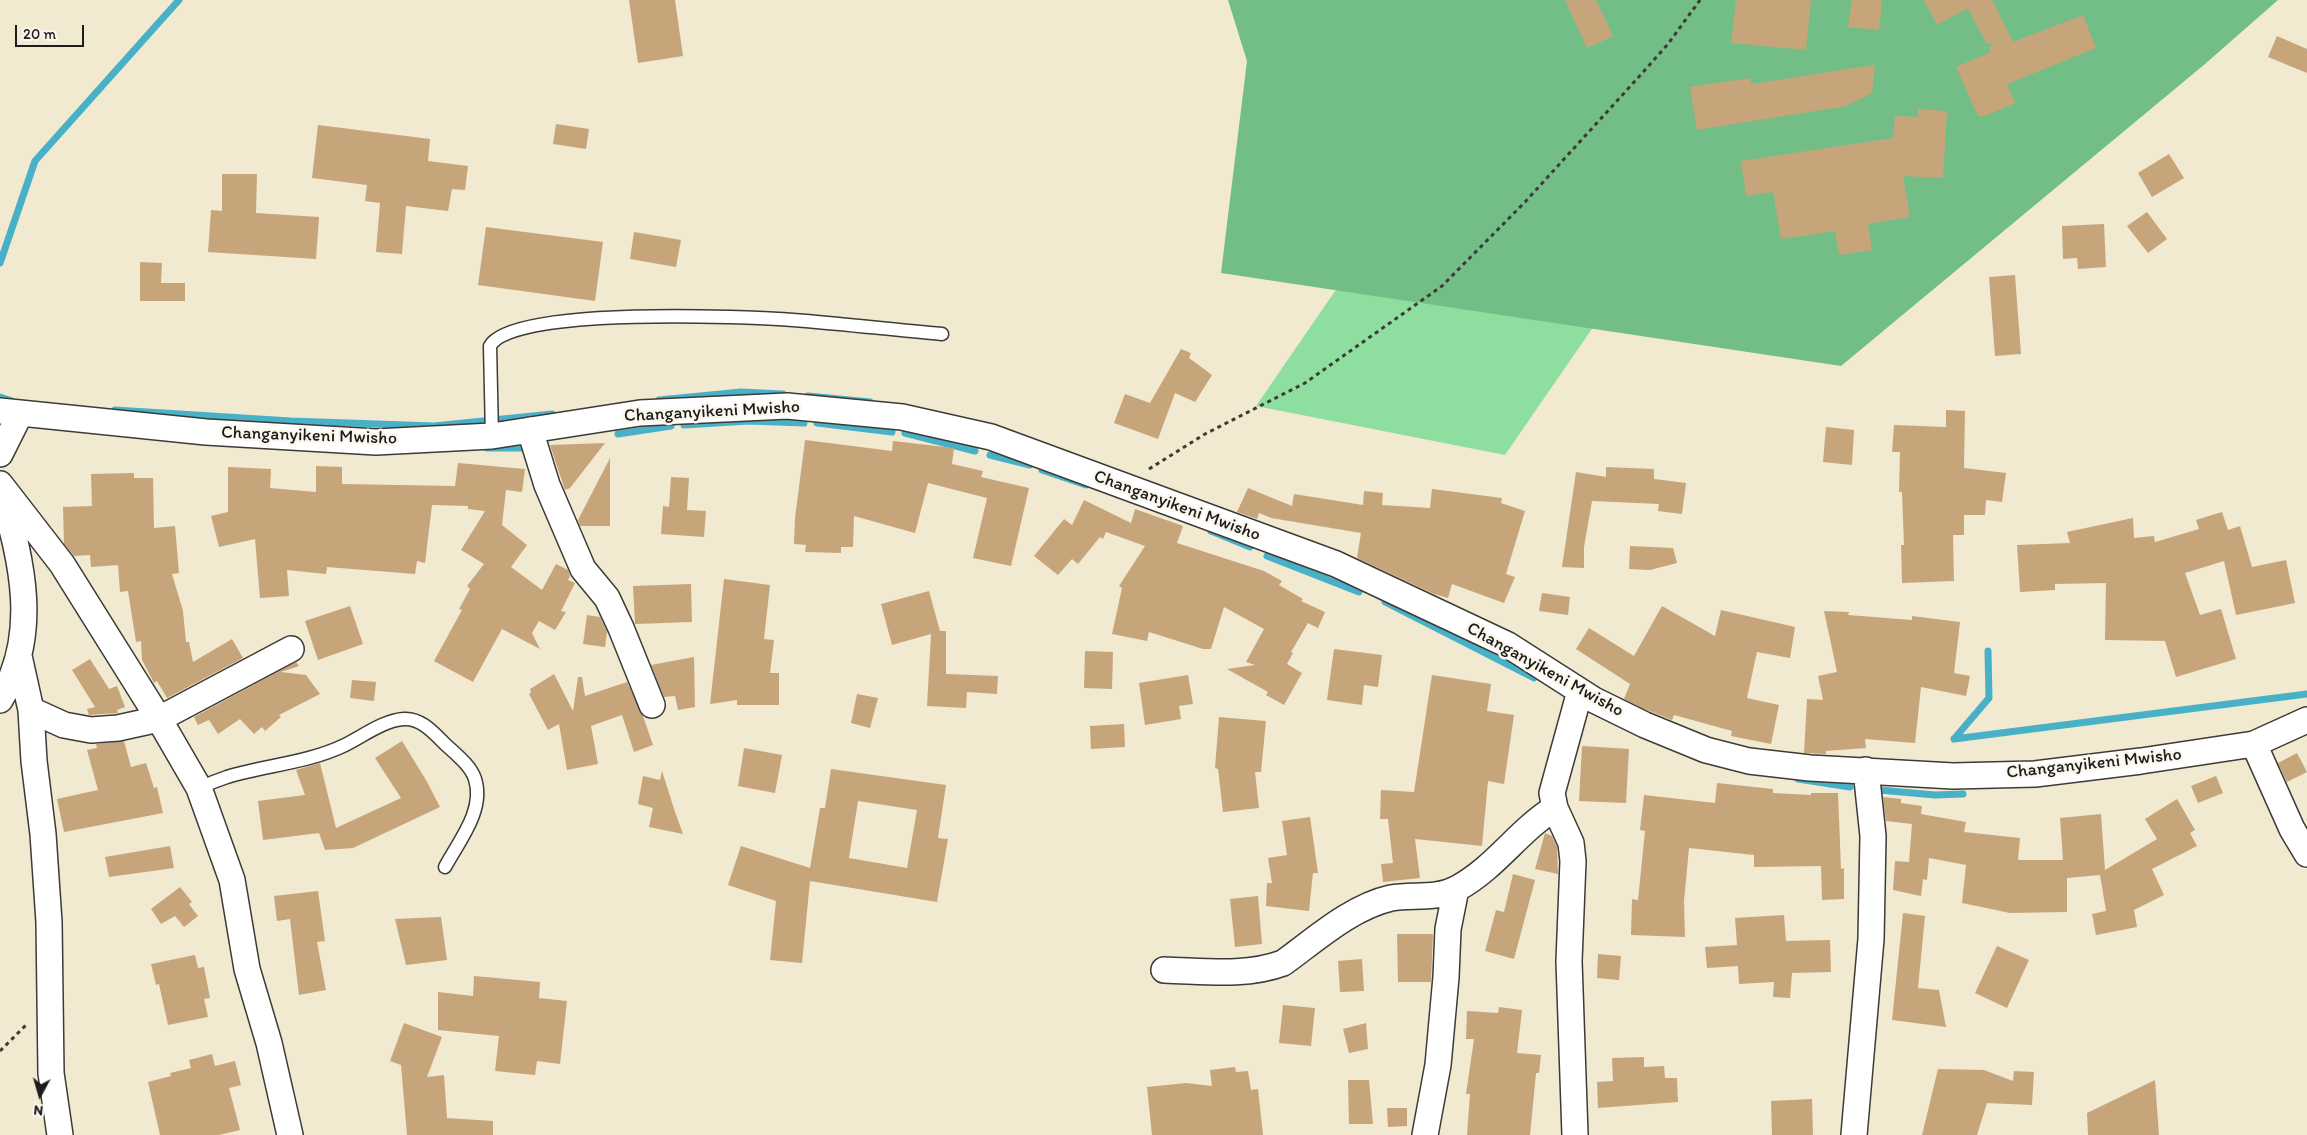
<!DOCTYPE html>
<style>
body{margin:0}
#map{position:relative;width:2307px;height:1135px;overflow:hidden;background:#f1e9d0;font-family:Itim,sans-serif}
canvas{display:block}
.north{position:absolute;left:15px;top:1070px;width:50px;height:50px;-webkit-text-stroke:4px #fbf7ec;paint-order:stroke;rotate:186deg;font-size:14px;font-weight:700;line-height:20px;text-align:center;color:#1c1c1c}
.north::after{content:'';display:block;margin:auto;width:18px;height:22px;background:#1c1c1c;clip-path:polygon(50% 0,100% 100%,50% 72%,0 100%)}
.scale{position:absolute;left:15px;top:25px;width:69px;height:22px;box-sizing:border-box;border:2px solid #1c1c1c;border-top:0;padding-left:6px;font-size:15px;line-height:18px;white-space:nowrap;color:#1c1c1c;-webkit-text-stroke:4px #fbf7ec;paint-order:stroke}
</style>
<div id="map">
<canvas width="2307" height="1135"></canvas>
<div class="north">N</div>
<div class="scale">20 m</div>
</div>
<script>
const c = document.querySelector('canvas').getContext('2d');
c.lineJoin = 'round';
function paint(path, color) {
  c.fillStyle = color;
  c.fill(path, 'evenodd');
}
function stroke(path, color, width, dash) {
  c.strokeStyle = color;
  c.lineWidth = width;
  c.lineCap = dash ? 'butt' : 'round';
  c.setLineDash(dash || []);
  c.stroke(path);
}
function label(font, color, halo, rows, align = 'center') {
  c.font = font + ' Itim,sans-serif';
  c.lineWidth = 5;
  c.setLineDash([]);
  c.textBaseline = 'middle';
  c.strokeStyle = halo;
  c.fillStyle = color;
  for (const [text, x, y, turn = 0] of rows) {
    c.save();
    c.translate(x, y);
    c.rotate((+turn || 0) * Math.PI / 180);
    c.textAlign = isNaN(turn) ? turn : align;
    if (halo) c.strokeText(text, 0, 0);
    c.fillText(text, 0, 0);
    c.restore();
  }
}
paint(new Path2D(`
 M 1507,41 L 1702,169 L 1505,455 L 1256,406 Z`), '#8edf9f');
paint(new Path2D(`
 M 1228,0 L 2278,0 L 2205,64 L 1841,366 L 1221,273 L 1247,61 Z`), '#72be86');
stroke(new Path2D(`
 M 0,263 L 35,161 L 179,0
 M 808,396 L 870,402
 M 0,397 L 12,401
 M 659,400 L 741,392 L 783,394
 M 115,410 L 291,421 L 434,426 L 552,414
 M 817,423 L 892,432
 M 684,425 L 749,421 L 804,423
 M 905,433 L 975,451
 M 618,434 L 671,426
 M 487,448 L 531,448
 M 990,455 L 1030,465
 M 1042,470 L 1086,485
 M 1211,531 L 1250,547
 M 1267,556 L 1359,592
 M 1385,602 L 1534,678
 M 1954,739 L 2307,694
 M 1954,739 L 1989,698 L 1988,651
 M 1798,779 L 1850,787
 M 1879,790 L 1935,795 L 1963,794`), '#49b1c7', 7);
paint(new Path2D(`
 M 629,0 L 675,0 L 683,56 L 638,63 Z
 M 1565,0 L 1596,0 L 1613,36 L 1587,48 Z
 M 1736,0 L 1811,0 L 1806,50 L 1731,43 Z
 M 1852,0 L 1882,0 L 1879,30 L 1848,27 Z
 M 1924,0 L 1992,0 L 2013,42 L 2083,15 L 2096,48 L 2007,84 L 2015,103 L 1985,116 L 1978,116 L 1956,67 L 1991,52 L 1988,47 L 1996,44 L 1986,43 L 1968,8 L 1937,25 Z
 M 2277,36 L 2307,49 L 2307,73 L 2268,57 Z
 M 1875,65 L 1872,93 L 1846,106 L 1697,130 L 1690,87 L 1750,78 L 1751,84 Z
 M 1918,109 L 1947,111 L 1943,178 L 1903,176 L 1910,217 L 1868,224 L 1872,250 L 1839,255 L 1835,231 L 1781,239 L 1773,192 L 1746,196 L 1741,161 L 1893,138 L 1895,116 L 1918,117 Z
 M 556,124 L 589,129 L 586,149 L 553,144 Z
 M 318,125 L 430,139 L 428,161 L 468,166 L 465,190 L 452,189 L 448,211 L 406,206 L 402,254 L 376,252 L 380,203 L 365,201 L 367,185 L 312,178 Z
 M 2169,154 L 2184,178 L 2152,197 L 2138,173 Z
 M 222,174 L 257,174 L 256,213 L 319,217 L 316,259 L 208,252 L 211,210 L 222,211 Z
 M 2147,212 L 2167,239 L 2148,253 L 2127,226 Z
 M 2104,224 L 2106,267 L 2078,269 L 2077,258 L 2063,259 L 2062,226 Z
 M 486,227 L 603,242 L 595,301 L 478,285 Z
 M 634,232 L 681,240 L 676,267 L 630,259 Z
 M 140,262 L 162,263 L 161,283 L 185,283 L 185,301 L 140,301 Z
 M 2015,275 L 2021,354 L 1995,356 L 1989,277 Z
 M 1181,349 L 1191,353 L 1189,358 L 1212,375 L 1195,402 L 1175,393 L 1158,439 L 1114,423 L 1125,394 L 1150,403 Z
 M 1946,410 L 1965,411 L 1964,468 L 2006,473 L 2002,502 L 1986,500 L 1985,515 L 1964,515 L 1964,535 L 1953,535 L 1954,581 L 1902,583 L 1901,545 L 1904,545 L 1902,492 L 1899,492 L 1900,452 L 1892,452 L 1894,425 L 1946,427 Z
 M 1826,427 L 1854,430 L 1852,465 L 1823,462 Z
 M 805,440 L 892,451 L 893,441 L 954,448 L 952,464 L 983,471 L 981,477 L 1029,488 L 1011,566 L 973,558 L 987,498 L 928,483 L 915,533 L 854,516 L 853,547 L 841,547 L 841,553 L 805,552 L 806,545 L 794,544 L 795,518 Z
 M 605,443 L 570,488 L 565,490 L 550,445 Z
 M 610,458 L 610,526 L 580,526 L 578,520 Z
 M 458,463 L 525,469 L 522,492 L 506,490 L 502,525 L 527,545 L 511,567 L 542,590 L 556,564 L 568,570 L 570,576 L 568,580 L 575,583 L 561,611 L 566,612 L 555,630 L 539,621 L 532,633 L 540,649 L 502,629 L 473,682 L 434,661 L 462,610 L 459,609 L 470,589 L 467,586 L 484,564 L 461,550 L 485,511 L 468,509 L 468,506 L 432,505 L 425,563 L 417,561 L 415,574 L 327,567 L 326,574 L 287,570 L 289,596 L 260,598 L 255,539 L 219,547 L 211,516 L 228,512 L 228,467 L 271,469 L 270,488 L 316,492 L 316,466 L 342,467 L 342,484 L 455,486 Z
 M 1606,467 L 1654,469 L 1654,479 L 1686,483 L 1682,514 L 1658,511 L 1659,504 L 1592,501 L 1584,547 L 1584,568 L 1562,567 L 1576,472 L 1606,477 Z
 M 134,473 L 134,478 L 153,478 L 154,528 L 175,526 L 179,573 L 172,574 L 183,611 L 186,642 L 189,642 L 193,662 L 232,639 L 243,658 L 167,698 L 157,681 L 154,683 L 142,660 L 141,641 L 136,642 L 128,591 L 120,592 L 118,565 L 91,567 L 90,555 L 74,556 L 64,544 L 63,507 L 92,506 L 91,474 Z
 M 671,477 L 689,478 L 687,510 L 706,511 L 704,537 L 661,534 L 663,506 L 669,507 Z
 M 1248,488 L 1292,506 L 1294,494 L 1363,505 L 1364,491 L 1383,493 L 1382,505 L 1430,508 L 1432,489 L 1502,498 L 1501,503 L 1525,511 L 1506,574 L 1515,577 L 1504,603 L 1452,584 L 1448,598 L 1434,594 L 1357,558 L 1361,533 L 1271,518 L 1259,513 L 1257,519 L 1237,512 Z
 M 1084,500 L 1131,523 L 1135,509 L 1183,526 L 1177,543 L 1264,571 L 1282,581 L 1279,585 L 1303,599 L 1301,601 L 1325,612 L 1318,628 L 1308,623 L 1291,652 L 1293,653 L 1287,664 L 1302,673 L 1284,705 L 1266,695 L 1268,692 L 1227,669 L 1255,665 L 1246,662 L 1264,629 L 1224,607 L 1211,649 L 1203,649 L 1149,632 L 1147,641 L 1112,634 L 1122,588 L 1119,586 L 1145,546 L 1106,532 L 1103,539 L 1100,537 L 1078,564 L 1072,559 L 1058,575 L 1034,556 L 1064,519 L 1072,525 Z
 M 2222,512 L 2228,530 L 2240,526 L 2252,567 L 2286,560 L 2295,603 L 2236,615 L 2224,561 L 2185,573 L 2200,615 L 2221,609 L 2236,659 L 2176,677 L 2165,641 L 2105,640 L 2106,583 L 2055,584 L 2055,590 L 2020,592 L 2017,545 L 2070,543 L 2067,532 L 2133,518 L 2134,538 L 2154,536 L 2155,542 L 2199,529 L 2196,520 Z
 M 1630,546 L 1673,548 L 1677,563 L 1650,570 L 1629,569 Z
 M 724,579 L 770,585 L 764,639 L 774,640 L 770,673 L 779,673 L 779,705 L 737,705 L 737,700 L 710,704 Z
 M 691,584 L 692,622 L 635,624 L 633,586 Z
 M 929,591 L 940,631 L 946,631 L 946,674 L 998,676 L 997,694 L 967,692 L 966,708 L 927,706 L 931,634 L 892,645 L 881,604 Z
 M 1542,593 L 1570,597 L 1568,615 L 1539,611 Z
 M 350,606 L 363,644 L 318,660 L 305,621 Z
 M 1662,606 L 1715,636 L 1721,610 L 1795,627 L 1790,658 L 1757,652 L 1747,698 L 1779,705 L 1771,744 L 1731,736 L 1732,731 L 1674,715 L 1672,720 L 1642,708 L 1624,699 L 1630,684 L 1576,649 L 1589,628 L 1634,656 Z
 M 1824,611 L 1849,612 L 1848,615 L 1912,620 L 1912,616 L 1960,622 L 1954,673 L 1970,676 L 1966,696 L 1921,687 L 1915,743 L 1865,739 L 1866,748 L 1826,751 L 1826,754 L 1804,753 L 1807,699 L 1823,700 L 1818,676 L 1837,672 Z
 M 587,615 L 600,617 L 607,632 L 605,647 L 583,644 Z
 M 1334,649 L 1382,655 L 1378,687 L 1364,685 L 1362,705 L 1327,700 Z
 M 1085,651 L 1113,652 L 1112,689 L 1084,688 Z
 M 694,657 L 695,707 L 678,710 L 675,696 L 664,697 L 651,665 Z
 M 90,659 L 109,689 L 117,686 L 125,707 L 117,710 L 118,713 L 89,715 L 87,709 L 95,707 L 72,670 Z
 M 296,662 L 299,666 L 281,672 L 306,675 L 320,694 L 279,715 L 281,717 L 265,731 L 262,727 L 254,734 L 240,719 L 218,734 L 209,720 L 198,725 L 194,717 Z
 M 554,674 L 573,711 L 578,677 L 582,677 L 585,696 L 627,682 L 643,716 L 653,745 L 634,752 L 622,715 L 591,726 L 598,764 L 567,770 L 559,724 L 548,730 L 529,694 L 531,693 L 530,689 Z
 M 1188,675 L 1193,704 L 1179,706 L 1181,719 L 1145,725 L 1139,683 Z
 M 1432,675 L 1491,684 L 1487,711 L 1514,715 L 1504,784 L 1488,781 L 1482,846 L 1415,839 L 1420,878 L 1383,882 L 1381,864 L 1393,863 L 1388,819 L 1380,819 L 1381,790 L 1414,792 Z
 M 352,680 L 376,682 L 374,701 L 350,698 Z
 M 857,694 L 878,698 L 870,728 L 851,723 Z
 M 1219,717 L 1266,721 L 1261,772 L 1255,772 L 1259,808 L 1223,812 L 1218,769 L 1215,768 Z
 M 1124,724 L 1125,747 L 1091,749 L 1090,726 Z
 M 124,741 L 131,767 L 146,763 L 154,788 L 157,787 L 163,813 L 64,832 L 57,799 L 98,790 L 87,750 L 97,748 L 96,744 Z
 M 402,741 L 426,780 L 440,807 L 353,848 L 325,850 L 319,833 L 263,840 L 258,801 L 305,795 L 296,770 L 320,763 L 336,828 L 401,798 L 375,758 Z
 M 1582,746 L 1629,749 L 1626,803 L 1579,801 Z
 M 744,748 L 782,755 L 775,793 L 738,786 Z
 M 2297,753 L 2307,772 L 2287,782 L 2278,763 Z
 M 831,769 L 946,785 L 938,838 L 948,839 L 937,902 L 810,881 L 802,963 L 770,960 L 776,901 L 728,885 L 741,846 L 810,868 L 820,808 L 825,808 ZM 858,801 L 917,810 L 907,868 L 849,858 Z
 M 662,771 L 675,812 L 683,834 L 649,827 L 653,808 L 638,804 L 643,776 L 660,780 Z
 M 2216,776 L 2223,793 L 2198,803 L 2191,786 Z
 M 1717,783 L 1773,789 L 1773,793 L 1811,795 L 1811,793 L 1838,793 L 1841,869 L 1844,868 L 1844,899 L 1822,900 L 1821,866 L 1754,867 L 1754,855 L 1689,848 L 1684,901 L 1685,937 L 1631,935 L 1632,899 L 1638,900 L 1645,831 L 1640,830 L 1644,795 L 1715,803 Z
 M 1883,797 L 1901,799 L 1901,803 L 1922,806 L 1921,814 L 1966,822 L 1964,832 L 2020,838 L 2018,860 L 2063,860 L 2060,818 L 2101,814 L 2105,870 L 2157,839 L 2145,819 L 2177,799 L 2195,830 L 2190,833 L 2197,846 L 2152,869 L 2164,895 L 2134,910 L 2137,927 L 2096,935 L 2092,914 L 2106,911 L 2100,875 L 2067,878 L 2067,912 L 2010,913 L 1962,903 L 1966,865 L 1929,858 L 1927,880 L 1923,879 L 1921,896 L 1893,890 L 1895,861 L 1909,862 L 1912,824 L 1886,821 Z
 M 1310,817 L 1318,873 L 1313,873 L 1309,911 L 1266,906 L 1267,883 L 1272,883 L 1268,858 L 1287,855 L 1282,821 Z
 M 1545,833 L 1552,836 L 1557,847 L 1558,874 L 1535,869 Z
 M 170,846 L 174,868 L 109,877 L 105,857 Z
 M 1513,874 L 1535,880 L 1514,959 L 1485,951 L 1496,910 L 1504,912 Z
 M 180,887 L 192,902 L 189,904 L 198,916 L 184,927 L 175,916 L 161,924 L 151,909 Z
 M 318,891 L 325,941 L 317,942 L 326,990 L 299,995 L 290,919 L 277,921 L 274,896 Z
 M 1258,896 L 1262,944 L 1235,947 L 1230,899 Z
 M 1903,913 L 1925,916 L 1918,988 L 1939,990 L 1946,1027 L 1892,1020 Z
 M 1784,915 L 1786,941 L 1830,940 L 1831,972 L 1792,973 L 1790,998 L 1773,997 L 1774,982 L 1739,984 L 1738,966 L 1707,968 L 1705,947 L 1737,945 L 1735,918 Z
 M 441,917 L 447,960 L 406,965 L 395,919 Z
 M 1397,934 L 1433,934 L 1431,982 L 1398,982 Z
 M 1997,946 L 2029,960 L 2007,1008 L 1975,993 Z
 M 1598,954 L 1621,956 L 1619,980 L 1597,978 Z
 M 195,955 L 198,968 L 204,967 L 210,998 L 204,999 L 208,1017 L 168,1025 L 159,984 L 156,985 L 151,964 Z
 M 1362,959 L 1364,991 L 1340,992 L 1338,961 Z
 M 474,976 L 540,982 L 539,998 L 567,1001 L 560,1064 L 537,1061 L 535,1075 L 495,1071 L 499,1036 L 438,1030 L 438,992 L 473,996 Z
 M 1283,1005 L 1315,1008 L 1311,1046 L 1279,1043 Z
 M 1499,1007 L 1522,1010 L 1517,1053 L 1541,1055 L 1539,1073 L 1536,1073 L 1530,1135 L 1467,1135 L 1470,1094 L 1466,1094 L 1474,1039 L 1466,1039 L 1467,1011 L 1498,1013 Z
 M 404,1023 L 442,1037 L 427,1077 L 444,1075 L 447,1118 L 493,1121 L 493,1135 L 407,1135 L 401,1065 L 390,1061 Z
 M 1366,1023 L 1368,1049 L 1349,1053 L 1343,1029 Z
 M 212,1054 L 215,1066 L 235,1061 L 241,1085 L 229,1088 L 240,1130 L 219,1135 L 160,1135 L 148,1082 L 171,1076 L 170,1073 L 191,1068 L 189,1060 Z
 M 1644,1057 L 1644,1067 L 1664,1066 L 1665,1078 L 1677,1078 L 1678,1102 L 1598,1108 L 1597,1082 L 1613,1081 L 1612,1058 Z
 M 1235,1067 L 1236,1072 L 1248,1071 L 1251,1090 L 1258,1089 L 1263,1135 L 1152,1135 L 1147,1087 L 1186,1083 L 1212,1086 L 1210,1070 Z
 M 1938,1069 L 1984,1070 L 2013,1081 L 2014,1071 L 2034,1072 L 2032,1105 L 1987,1103 L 1977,1135 L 1922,1135 Z
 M 1348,1080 L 1369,1080 L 1373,1124 L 1349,1124 Z
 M 2155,1080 L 2159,1135 L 2088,1135 L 2087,1113 Z
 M 1812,1099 L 1813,1135 L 1772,1135 L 1771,1101 Z
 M 1387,1108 L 1407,1108 L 1407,1126 L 1388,1127 Z`), '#c7a57b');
const lane = new Path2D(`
 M 492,436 L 490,346 C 509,311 690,316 730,317 C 800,318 871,328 942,334
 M 199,788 C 208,784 218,780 227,777 C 266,765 308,763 345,745 C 363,736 384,720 404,719 C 420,718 432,731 443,742 C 453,752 470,764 475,779 C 485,810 459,841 445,867`);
const street = new Path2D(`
 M 0,411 L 206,432 L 376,442 L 492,436 L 640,413 L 787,406 L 902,417 L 991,437 L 1336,564 L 1508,645 L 1594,700 L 1645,725 L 1706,750 L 1749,761 L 1810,768 L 1953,776 L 2035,774 L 2141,761 L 2254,744 L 2307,720
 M 530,430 L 547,485 L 583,569 L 607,598 L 621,628 L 652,705
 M 0,454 L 20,414
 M 0,484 L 62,564 L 159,719 L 199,788 L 232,880 L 247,969 L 269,1043 L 290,1135
 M 19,656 L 31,710 L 34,761 L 43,834 L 49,922 L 51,1073 L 60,1135
 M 0,700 C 40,635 22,561 2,493
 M 31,710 L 64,725 L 91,730 L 118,728 L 159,719 L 291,649
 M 2254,744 L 2292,829 L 2307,854
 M 1164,970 C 1204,971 1245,977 1283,963 C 1315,940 1351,907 1391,898 C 1413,894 1436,900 1458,888 C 1496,867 1519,830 1555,808
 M 1425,1135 L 1438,1065 L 1446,977 L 1448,929 L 1456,889
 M 1575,1135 L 1569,961 L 1573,861 L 1571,843 L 1555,808 L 1552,793 L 1580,691
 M 1854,1135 L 1871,939 L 1873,836 L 1866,770`);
stroke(lane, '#3c3b37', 15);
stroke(street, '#3c3b37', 28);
stroke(new Path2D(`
 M 1149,469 L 1205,434 L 1305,383 L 1442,286 L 1525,202 L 1636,80 L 1668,44 L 1700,0
 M 0,1051 L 26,1025`), '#3c3b37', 3, [4, 4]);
stroke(lane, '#fff', 12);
stroke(street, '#fff', 25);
label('18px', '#1c1c1c', '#fbf7ec', [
 ["Changanyikeni Mwisho",712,412,-3],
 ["Changanyikeni Mwisho",309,436,2],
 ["Changanyikeni Mwisho",1177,506,20],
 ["Changanyikeni Mwisho",1545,670,29],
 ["Changanyikeni Mwisho",2094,764,-6]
]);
</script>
